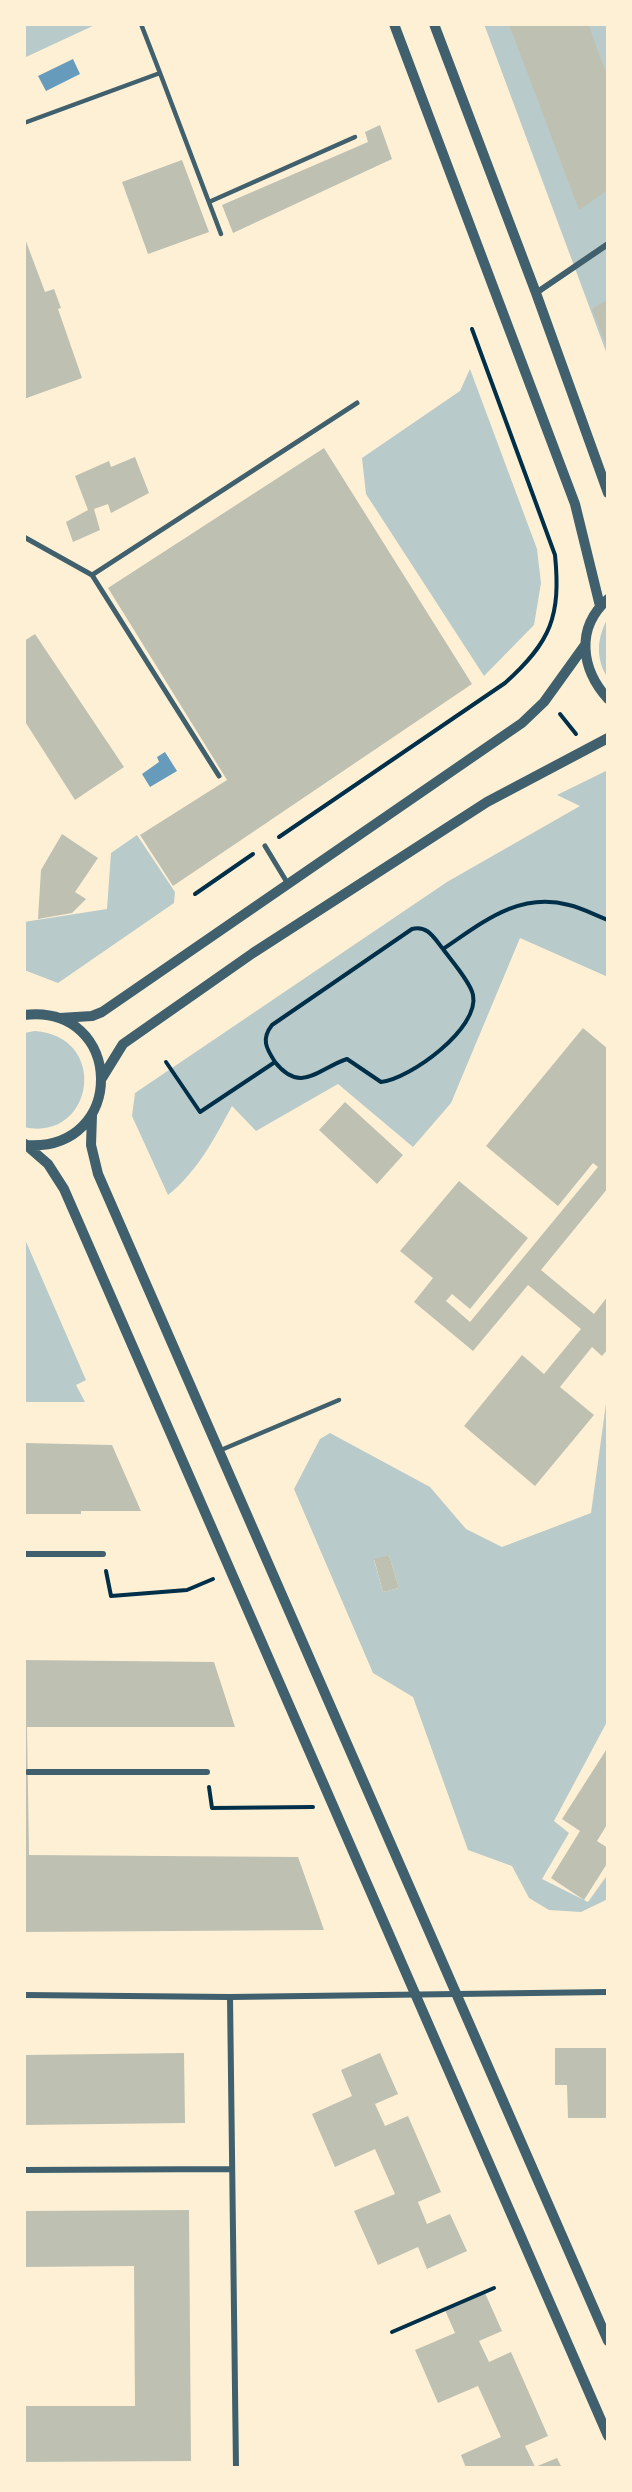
<!DOCTYPE html>
<style>
body{margin:0}
#map{position:relative;width:632px;height:2492px;overflow:hidden;background:#fdf0d5;font-family:Roboto,sans-serif}
canvas{display:block}
.frame{position:absolute;inset:0;border:26px solid #fdf0d5;pointer-events:none}
</style>
<div id="map">
<canvas width="632" height="2492"></canvas>
<div class="frame"></div>
</div>
<script>
const c = document.querySelector('canvas').getContext('2d');
c.lineJoin = 'round';
function paint(path, color) {
  c.fillStyle = color;
  c.fill(path, 'evenodd');
}
function stroke(path, color, width, dash) {
  c.strokeStyle = color;
  c.lineWidth = width;
  c.lineCap = dash ? 'butt' : 'round';
  c.setLineDash(dash || []);
  c.stroke(path);
}
paint(new Path2D(`
 M 24,24 L 97,24 L 26,57 Z
 M 484,24 L 608,24 L 608,357 Z
 M 470,369 L 537,549 L 541,583 L 534,625 L 484,676 L 366,494 L 362,458 L 460,391 Z
 M 608,618 L 608,678 C 595,659 597,637 608,618 Z
 M 608,770 L 608,977 L 520,938 L 451,1103 L 413,1147 L 338,1084 L 256,1131 L 232,1106 C 214,1139 198,1171 168,1195 L 132,1116 L 135,1093 L 447,882 L 580,806 L 557,795 Z
 M 137,835 L 175,892 L 174,903 L 58,983 L 24,970 L 24,922 L 107,909 L 111,853 Z
 M 35,1031 C 111,1037 93,1143 24,1127 L 24,1033 Z
 M 24,1237 L 86,1380 L 76,1385 L 85,1402 L 24,1402 Z
 M 608,1389 L 608,1720 L 554,1821 L 569,1833 L 542,1879 L 588,1902 L 608,1874 L 608,1899 L 581,1912 L 549,1910 L 529,1898 L 512,1866 L 468,1850 L 413,1697 L 373,1673 L 294,1489 L 320,1439 L 330,1433 L 430,1487 L 466,1529 L 502,1547 L 591,1513 ZM 389,1555 L 399,1588 L 383,1592 L 374,1560 Z`), '#b9caca');
paint(new Path2D(`
 M 73,59 L 80,74 L 46,91 L 38,76 Z
 M 165,752 L 177,771 L 150,787 L 142,774 L 159,762 L 157,757 Z`), '#669bbc');
paint(new Path2D(`
 M 509,24 L 588,24 L 608,78 L 608,190 L 579,210 Z
 M 380,125 L 392,159 L 233,233 L 222,205 L 368,142 L 365,132 Z
 M 182,160 L 209,232 L 148,254 L 122,182 Z
 M 24,236 L 45,292 L 54,289 L 61,308 L 58,309 L 82,378 L 24,399 Z
 M 608,299 L 608,350 L 592,309 Z
 M 324,448 L 472,684 L 173,886 L 140,835 L 227,780 L 108,588 Z
 M 135,457 L 149,493 L 111,513 L 108,504 L 94,509 L 100,530 L 73,542 L 66,522 L 88,510 L 75,476 L 109,461 L 111,467 Z
 M 35,634 L 124,767 L 75,800 L 24,720 L 24,641 Z
 M 62,834 L 98,858 L 75,892 L 86,899 L 72,913 L 38,919 L 41,870 Z
 M 583,1028 L 608,1049 L 608,1188 L 541,1270 L 594,1314 L 608,1296 L 608,1349 L 602,1356 L 592,1347 L 560,1387 L 594,1415 L 535,1486 L 464,1426 L 522,1355 L 544,1374 L 581,1329 L 528,1285 L 473,1351 L 414,1302 L 433,1278 L 400,1251 L 459,1181 L 528,1238 L 470,1309 L 452,1294 L 446,1301 L 470,1322 L 598,1167 L 593,1163 L 558,1206 L 486,1146 Z
 M 345,1102 L 403,1155 L 377,1184 L 319,1130 Z
 M 24,1443 L 112,1445 L 141,1511 L 81,1511 L 81,1514 L 24,1514 Z
 M 389,1555 L 399,1588 L 383,1592 L 374,1559 Z
 M 24,1660 L 214,1662 L 235,1727 L 27,1727 L 29,1855 L 298,1857 L 324,1930 L 24,1932 Z
 M 608,1747 L 608,1823 L 597,1841 L 608,1848 L 608,1862 L 584,1900 L 551,1878 L 580,1831 L 562,1819 Z
 M 555,2048 L 608,2048 L 608,2118 L 568,2118 L 567,2085 L 555,2085 Z
 M 184,2053 L 185,2123 L 24,2125 L 24,2055 Z
 M 380,2053 L 398,2094 L 375,2104 L 385,2126 L 408,2116 L 441,2192 L 418,2202 L 427,2224 L 450,2214 L 467,2251 L 427,2269 L 418,2247 L 378,2265 L 354,2211 L 395,2194 L 375,2149 L 335,2167 L 312,2114 L 352,2096 L 341,2070 Z
 M 189,2210 L 191,2461 L 24,2462 L 24,2406 L 135,2406 L 134,2266 L 24,2267 L 24,2211 Z
 M 485,2293 L 502,2331 L 479,2341 L 489,2362 L 511,2352 L 548,2436 L 525,2446 L 535,2467 L 557,2458 L 562,2468 L 466,2468 L 461,2455 L 501,2437 L 478,2386 L 438,2403 L 415,2350 L 455,2333 L 445,2310 Z`), '#bec0b2');
stroke(new Path2D(`
 M 560,714 L 576,734
 M 279,837 L 505,683 C 551,642 561,616 555,555 L 472,329
 M 195,894 L 253,854
 M 166,1062 L 200,1112 L 275,1062 C 266,1048 261,1039 272,1025 L 412,929 C 428,925 434,938 443,949 C 482,923 519,891 569,905 C 582,908 595,915 608,920
 M 275,1062 C 301,1095 319,1068 347,1059 L 381,1082 C 410,1079 480,1028 473,995 C 471,983 451,960 443,949
 M 106,1571 L 111,1596 L 187,1590 L 213,1579
 M 209,1787 L 212,1808 L 313,1807
 M 392,2332 L 494,2288`), '#003049', 4);
stroke(new Path2D(`
 M 141,24 L 160,73
 M 24,123 L 160,73 L 221,234
 M 209,202 L 355,137
 M 221,1450 L 339,1400`), '#3f606c', 4.5);
stroke(new Path2D(`
 M 24,537 L 92,575 L 219,776
 M 92,575 L 357,403
 M 265,846 L 288,884`), '#3f606c', 5);
stroke(new Path2D(`
 M 536,293 L 608,244
 M 24,1554 L 103,1554
 M 28,1772 L 207,1772
 M 24,1995 L 230,1997 L 608,1992
 M 230,1997 L 236,2468
 M 24,2170 L 232,2169`), '#3f606c', 6);
stroke(new Path2D(`
 M 394,24 L 575,504 L 600,606
 M 434,24 L 536,293 L 608,493
 M 608,599 C 575,628 581,669 608,699
 M 24,1015 C 125,1003 128,1153 25,1145
 M 60,1018 L 92,1016 L 102,1012 L 522,723 L 544,702 L 585,645
 M 102,1078 L 123,1044 L 253,953 L 487,802 L 608,738
 M 92,1115 L 91,1145 L 98,1174 L 608,2341
 M 25,1144 L 48,1164 L 64,1189 L 608,2436`), '#3f606c', 10);
</script>
